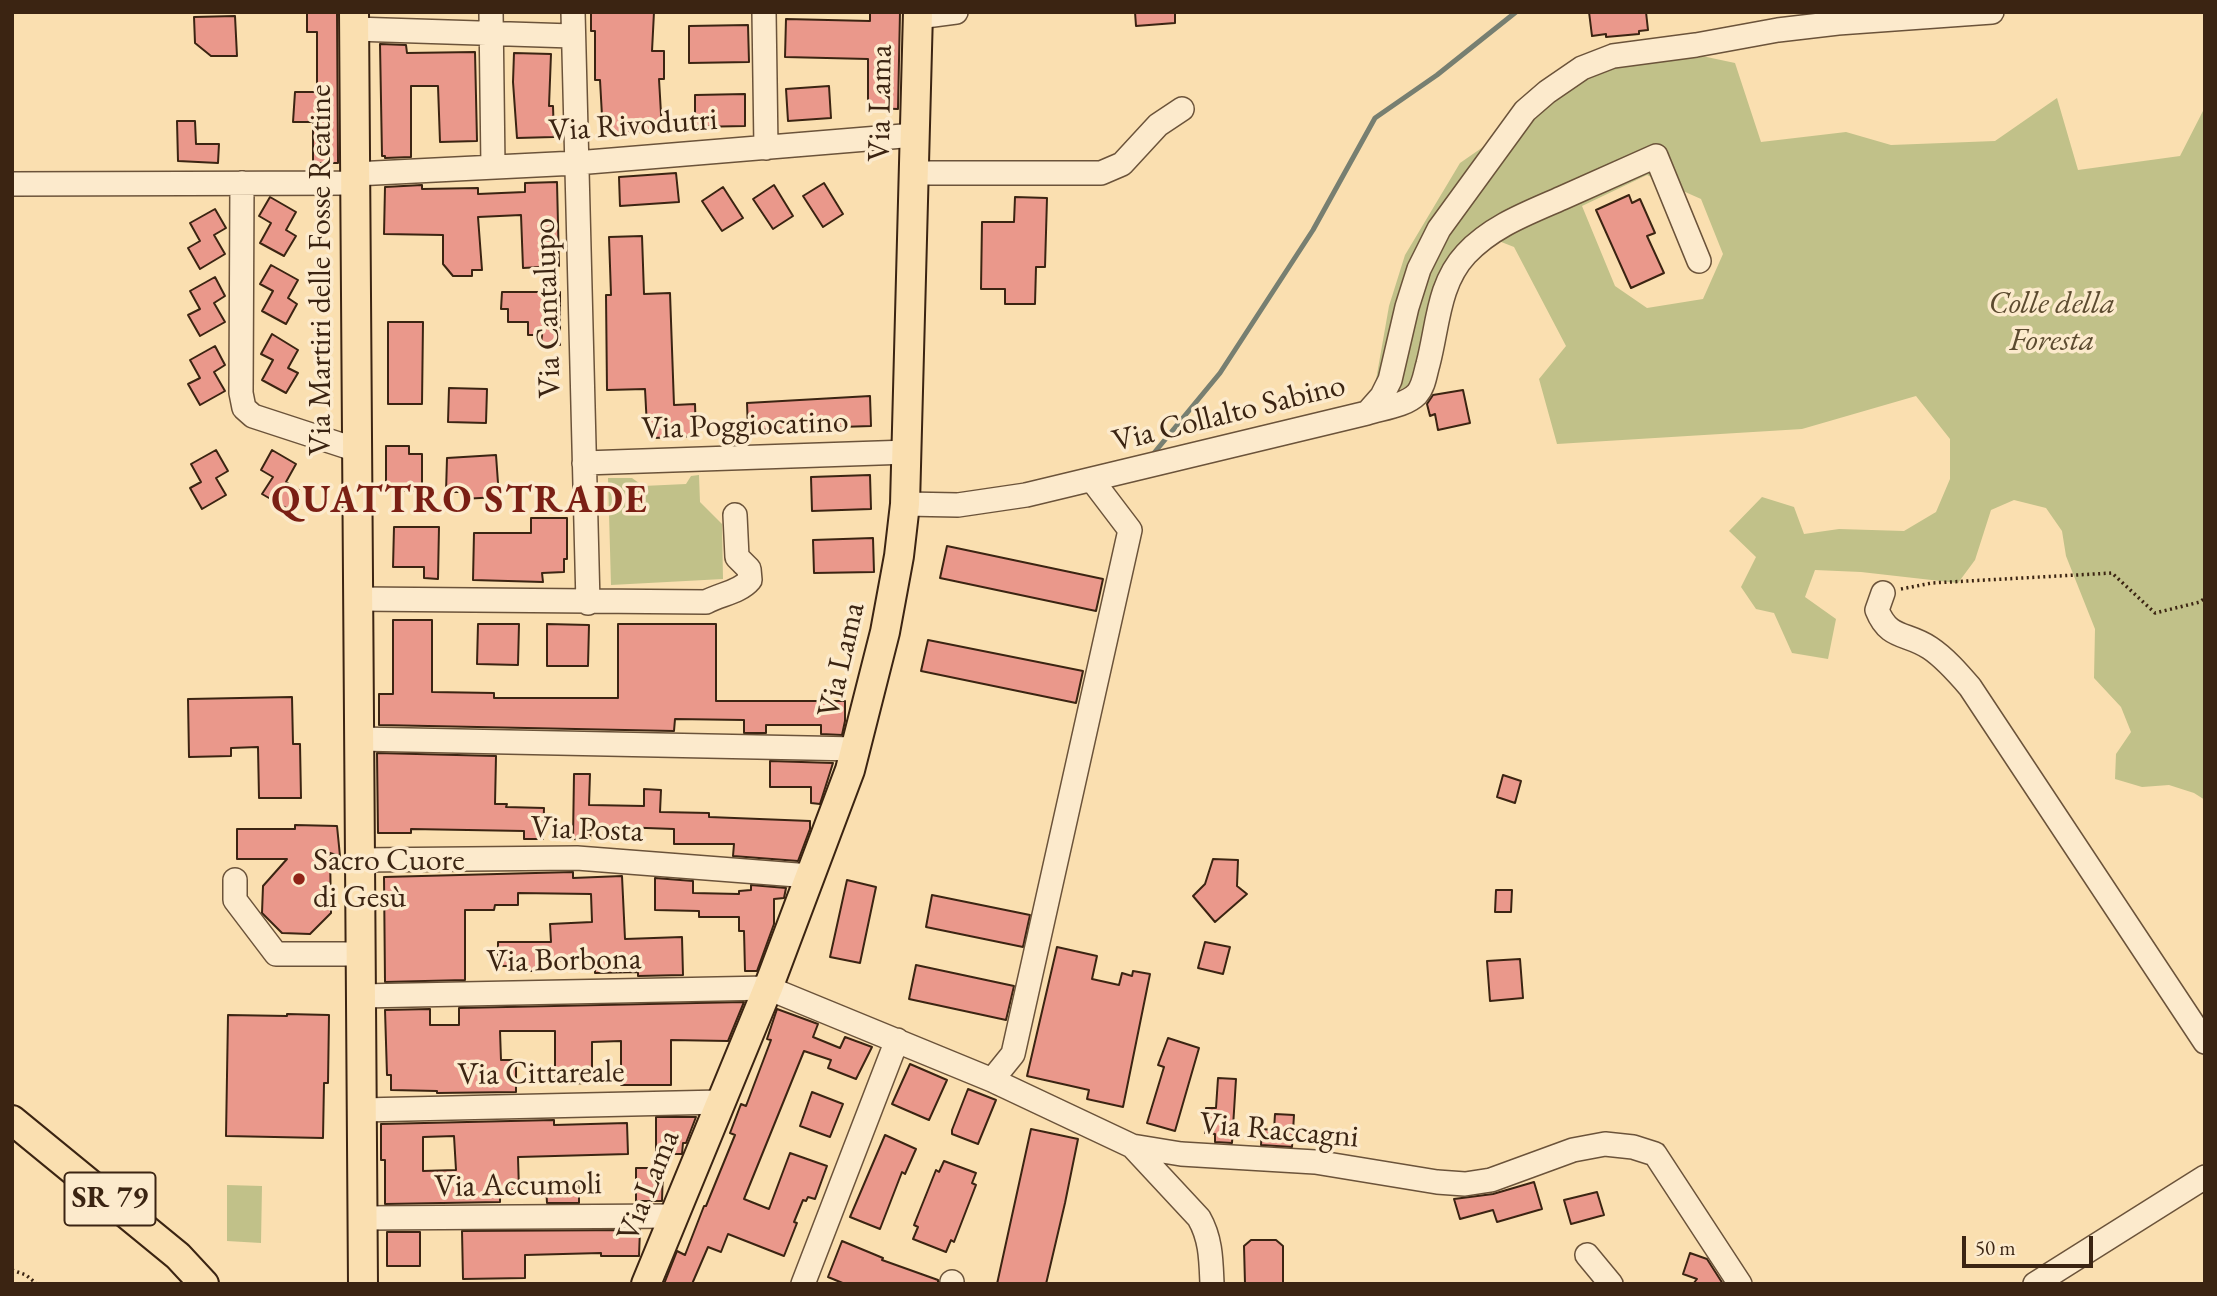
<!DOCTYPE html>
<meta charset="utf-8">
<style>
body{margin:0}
#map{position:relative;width:2217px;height:1296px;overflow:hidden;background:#fadfb0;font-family:"EB Garamond",serif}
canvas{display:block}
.frame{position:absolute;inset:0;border:14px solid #3b2412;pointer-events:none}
.scale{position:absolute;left:1962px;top:1236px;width:131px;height:32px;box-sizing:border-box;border:4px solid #3b2412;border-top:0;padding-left:9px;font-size:21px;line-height:24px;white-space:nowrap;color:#3b2412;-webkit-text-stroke:5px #fceacc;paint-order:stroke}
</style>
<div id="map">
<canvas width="2217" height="1296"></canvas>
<div class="frame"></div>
<div class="scale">50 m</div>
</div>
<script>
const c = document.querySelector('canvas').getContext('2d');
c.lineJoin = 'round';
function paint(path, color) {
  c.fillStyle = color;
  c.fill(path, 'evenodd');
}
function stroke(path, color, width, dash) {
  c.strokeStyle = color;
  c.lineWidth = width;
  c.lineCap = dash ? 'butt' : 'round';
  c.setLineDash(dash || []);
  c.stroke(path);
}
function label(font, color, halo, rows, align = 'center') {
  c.font = font + ' "EB Garamond",serif';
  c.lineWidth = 7;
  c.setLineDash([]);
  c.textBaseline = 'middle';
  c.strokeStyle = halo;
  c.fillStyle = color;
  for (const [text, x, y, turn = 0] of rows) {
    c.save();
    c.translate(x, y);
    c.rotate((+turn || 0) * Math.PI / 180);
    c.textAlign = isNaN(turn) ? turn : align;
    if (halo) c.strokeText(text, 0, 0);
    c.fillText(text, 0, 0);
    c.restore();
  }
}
paint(new Path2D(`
 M 1702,56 L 1735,63 L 1761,142 L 1846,132 L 1891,145 L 1995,141 L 2057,98 L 2078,170 L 2180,156 L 2205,107 L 2205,800 L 2194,793 L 2169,785 L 2142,787 L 2115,779 L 2116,754 L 2131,732 L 2121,707 L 2094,678 L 2095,629 L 2066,556 L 2062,531 L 2046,508 L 2014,500 L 1991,510 L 1975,560 L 1958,583 L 1861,572 L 1815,570 L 1805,597 L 1836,619 L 1828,659 L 1792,653 L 1774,613 L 1756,609 L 1741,587 L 1756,557 L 1729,531 L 1762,497 L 1794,507 L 1804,534 L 1839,529 L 1904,531 L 1936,512 L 1950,479 L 1950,439 L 1916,396 L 1802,429 L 1557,444 L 1539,379 L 1566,346 L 1514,247 L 1481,234 L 1459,252 L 1436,281 L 1427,333 L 1411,385 L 1394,392 L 1376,380 L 1389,306 L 1405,255 L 1460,163 L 1604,63 ZM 1647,175 L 1701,199 L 1723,254 L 1703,299 L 1647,308 L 1615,286 L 1582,206 Z
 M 699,475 L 700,502 L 722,524 L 723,579 L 611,585 L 608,478 L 632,478 L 643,486 L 686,484 L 691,476 Z
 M 227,1185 L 262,1186 L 261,1243 L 227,1241 Z`), '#c1c189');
stroke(new Path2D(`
 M 1154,453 L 1220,373 L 1313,230 L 1375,118 L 1437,75 L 1516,12`), '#777f71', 5);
const building = new Path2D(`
 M 307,12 L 337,12 L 338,163 L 313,163 L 313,122 L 293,122 L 295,92 L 317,92 L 317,32 L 307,32 Z
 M 591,12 L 654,12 L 652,51 L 664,51 L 664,79 L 659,79 L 662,131 L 603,134 L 600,80 L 595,80 L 595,31 L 591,31 Z
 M 870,12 L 900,12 L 898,109 L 868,108 L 868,59 L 785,57 L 786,19 L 870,21 Z
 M 1135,12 L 1175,12 L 1175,23 L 1136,26 Z
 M 1589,12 L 1646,12 L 1648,30 L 1639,31 L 1639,34 L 1606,37 L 1606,34 L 1592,36 Z
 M 235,16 L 237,56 L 211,56 L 195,43 L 194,17 Z
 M 748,25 L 749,62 L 689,63 L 689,26 Z
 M 380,44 L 406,45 L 407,53 L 475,52 L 477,141 L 440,142 L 438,86 L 411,86 L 411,157 L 385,158 L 385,156 L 382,156 Z
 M 514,53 L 551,54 L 549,106 L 553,106 L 554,137 L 517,138 L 513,82 Z
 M 829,86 L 831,118 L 788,121 L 786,89 Z
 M 745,94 L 745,126 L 695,127 L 695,95 Z
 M 177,121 L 195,121 L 196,144 L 219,144 L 218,163 L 178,161 Z
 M 676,173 L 679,202 L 620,206 L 619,177 Z
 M 557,182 L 559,266 L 523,268 L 521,215 L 478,217 L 482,270 L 472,270 L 472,276 L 453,276 L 443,264 L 443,235 L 384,234 L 385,187 L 422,185 L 422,189 L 478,188 L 478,194 L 525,192 L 525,183 Z
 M 824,183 L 843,214 L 823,227 L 803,196 Z
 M 774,185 L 793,216 L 773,229 L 753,199 Z
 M 723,187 L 743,218 L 722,231 L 702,201 Z
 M 1629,195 L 1632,203 L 1640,199 L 1655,233 L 1647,236 L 1664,273 L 1631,288 L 1596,210 Z
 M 270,197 L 296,212 L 286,230 L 296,236 L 284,256 L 260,243 L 271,223 L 259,216 Z
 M 1015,197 L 1047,198 L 1045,267 L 1036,267 L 1035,304 L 1005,304 L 1005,289 L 981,289 L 982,222 L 1014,222 Z
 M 215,209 L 226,228 L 214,235 L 225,254 L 200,269 L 188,248 L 200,241 L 190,223 Z
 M 642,236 L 644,294 L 670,293 L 674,405 L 695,404 L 696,436 L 654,438 L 654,427 L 647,427 L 645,389 L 607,390 L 606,295 L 611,295 L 609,237 Z
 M 271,265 L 298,280 L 288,298 L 297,304 L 286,324 L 262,311 L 273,291 L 260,284 Z
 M 215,277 L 225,296 L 214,303 L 225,322 L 200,336 L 188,315 L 200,309 L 190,291 Z
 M 502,292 L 560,292 L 560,345 L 541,344 L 542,335 L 528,335 L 528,322 L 508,322 L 508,309 L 501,309 Z
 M 388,322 L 423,322 L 422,404 L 388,404 Z
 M 272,334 L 298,350 L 288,368 L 298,373 L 286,393 L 262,380 L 273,360 L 261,354 Z
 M 215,346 L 225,365 L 214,372 L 225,391 L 200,405 L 188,384 L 200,378 L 190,360 Z
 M 449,388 L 487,389 L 486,423 L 448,422 Z
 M 1463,390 L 1470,423 L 1438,430 L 1435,414 L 1430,416 L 1427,404 L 1433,395 Z
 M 870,396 L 871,426 L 748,430 L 747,403 Z
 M 386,446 L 409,446 L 409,454 L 422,454 L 422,491 L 386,490 Z
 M 216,450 L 228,471 L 216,478 L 226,495 L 202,509 L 190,488 L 201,482 L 191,464 Z
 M 272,450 L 296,464 L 286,482 L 299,490 L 288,509 L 262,494 L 273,477 L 261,470 Z
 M 496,455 L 499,497 L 462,499 L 462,492 L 446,492 L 447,458 Z
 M 870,475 L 871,509 L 812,511 L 811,477 Z
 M 531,518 L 567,518 L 567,559 L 564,559 L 564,572 L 542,573 L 543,582 L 473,580 L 474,533 L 531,533 Z
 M 394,527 L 439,527 L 438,579 L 424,578 L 424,567 L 393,567 Z
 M 873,538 L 874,572 L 814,573 L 813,540 Z
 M 947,546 L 1103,579 L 1096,611 L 940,578 Z
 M 393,620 L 432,620 L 432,692 L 494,693 L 494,698 L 618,698 L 618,624 L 716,624 L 716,701 L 845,701 L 845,721 L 842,735 L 821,734 L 821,725 L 766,725 L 766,733 L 744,733 L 744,720 L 675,719 L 674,731 L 379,725 L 379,694 L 393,694 Z
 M 478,624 L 519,624 L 518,665 L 477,664 Z
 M 547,624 L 589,625 L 588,666 L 547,666 Z
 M 928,640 L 1083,671 L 1076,703 L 921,671 Z
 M 292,697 L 293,744 L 300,744 L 301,798 L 259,798 L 258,747 L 231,748 L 231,756 L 189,757 L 188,699 Z
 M 377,753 L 496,756 L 495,804 L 507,804 L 506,807 L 544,808 L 543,839 L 524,839 L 524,831 L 411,829 L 411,833 L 378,833 Z
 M 770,761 L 833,763 L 820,804 L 811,803 L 811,787 L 770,787 Z
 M 574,774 L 590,774 L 589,805 L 644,806 L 644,789 L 661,790 L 660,812 L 709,813 L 709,817 L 810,821 L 810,829 L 798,861 L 733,856 L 734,844 L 674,844 L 674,829 L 591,826 L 590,840 L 573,839 Z
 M 1503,775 L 1521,781 L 1515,803 L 1497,797 Z
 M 295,825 L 337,826 L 340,856 L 330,853 L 331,913 L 310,934 L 282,933 L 262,913 L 263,886 L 287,859 L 237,859 L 237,829 L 295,829 Z
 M 1213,859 L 1238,860 L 1237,886 L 1247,894 L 1215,922 L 1193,896 L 1205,884 Z
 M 573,872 L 573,878 L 622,876 L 625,939 L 682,937 L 683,975 L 638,976 L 638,972 L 595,973 L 595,959 L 537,962 L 538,971 L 521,971 L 521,966 L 498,966 L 498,942 L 551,942 L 550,924 L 592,922 L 591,894 L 518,893 L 518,905 L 495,905 L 494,910 L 465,910 L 465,980 L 385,982 L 384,877 Z
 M 655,878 L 693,881 L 693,893 L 739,894 L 739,891 L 751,890 L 751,885 L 786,888 L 784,898 L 774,899 L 774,924 L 757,971 L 745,971 L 744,931 L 739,931 L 739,917 L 699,917 L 699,911 L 655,910 Z
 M 847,880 L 876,887 L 860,963 L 830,957 Z
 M 1496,890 L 1512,890 L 1511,912 L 1495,912 Z
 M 932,895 L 1030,915 L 1023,947 L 926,927 Z
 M 1205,942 L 1230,947 L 1223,974 L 1198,968 Z
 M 1057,947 L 1097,956 L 1092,979 L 1119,985 L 1122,973 L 1132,976 L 1133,971 L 1150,974 L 1123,1107 L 1087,1099 L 1089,1090 L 1027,1076 Z
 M 1520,959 L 1523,998 L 1490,1001 L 1487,961 Z
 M 916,965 L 1014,986 L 1006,1020 L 909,999 Z
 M 744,1002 L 728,1041 L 671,1040 L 671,1085 L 621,1085 L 621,1041 L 592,1042 L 592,1083 L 555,1084 L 555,1031 L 500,1031 L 501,1060 L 516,1060 L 516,1092 L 437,1093 L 437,1091 L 391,1090 L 391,1075 L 387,1075 L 385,1010 L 430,1009 L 430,1025 L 459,1025 L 459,1008 Z
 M 777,1009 L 818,1024 L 813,1037 L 840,1048 L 845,1037 L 872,1047 L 856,1079 L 828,1068 L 831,1060 L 804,1051 L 744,1199 L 769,1209 L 790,1153 L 827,1166 L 815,1199 L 808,1197 L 806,1201 L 803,1200 L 794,1222 L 797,1223 L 784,1256 L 728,1234 L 721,1252 L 708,1247 L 692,1284 L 664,1284 L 677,1251 L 685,1255 L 704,1206 L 706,1206 L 735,1135 L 730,1133 L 741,1104 L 746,1106 L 771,1040 L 767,1039 Z
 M 287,1014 L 329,1015 L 328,1083 L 324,1083 L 323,1138 L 226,1136 L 228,1015 L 287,1016 Z
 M 1168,1038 L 1199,1048 L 1175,1131 L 1147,1123 L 1164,1067 L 1158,1065 Z
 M 910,1064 L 947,1080 L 929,1120 L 892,1104 Z
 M 1218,1078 L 1236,1079 L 1232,1143 L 1215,1142 L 1215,1134 L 1205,1133 L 1206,1108 L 1216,1108 Z
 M 968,1089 L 996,1100 L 978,1144 L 952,1134 L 952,1130 Z
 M 812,1092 L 843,1104 L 830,1137 L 800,1126 Z
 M 1275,1114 L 1294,1115 L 1292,1147 L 1261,1145 L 1262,1129 L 1274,1130 Z
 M 656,1117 L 696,1117 L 686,1143 L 683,1143 L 682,1154 L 656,1154 Z
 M 554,1120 L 554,1125 L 627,1123 L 628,1154 L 518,1157 L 519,1190 L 500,1190 L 500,1202 L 385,1204 L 385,1160 L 381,1160 L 381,1124 ZM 454,1136 L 456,1170 L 423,1171 L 423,1137 Z
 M 1031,1129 L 1078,1139 L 1065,1203 L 1046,1284 L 997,1284 Z
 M 885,1135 L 916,1149 L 905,1174 L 902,1172 L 880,1229 L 850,1217 Z
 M 944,1161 L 976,1173 L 972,1183 L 976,1185 L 954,1242 L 951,1240 L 946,1252 L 913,1239 L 918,1227 L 914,1225 L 936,1170 L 939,1172 Z
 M 636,1168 L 663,1168 L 662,1201 L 636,1201 Z
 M 1534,1182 L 1542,1209 L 1497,1222 L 1493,1210 L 1460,1219 L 1454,1199 L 1493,1194 Z
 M 546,1186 L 579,1186 L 579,1203 L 547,1203 Z
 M 1597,1192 L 1604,1215 L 1571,1224 L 1564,1200 Z
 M 640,1230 L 639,1256 L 601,1256 L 601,1253 L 525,1255 L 525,1278 L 463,1279 L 462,1231 Z
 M 387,1232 L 420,1232 L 420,1266 L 387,1266 Z
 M 1251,1240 L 1276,1240 L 1283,1246 L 1283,1284 L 1245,1284 L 1244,1246 Z
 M 842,1241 L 883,1258 L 882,1260 L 938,1280 L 938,1284 L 845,1284 L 828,1277 Z
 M 1690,1253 L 1707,1259 L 1723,1284 L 1693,1284 L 1697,1279 L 1683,1274 Z`);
paint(building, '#ea988b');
stroke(building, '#3b2412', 2);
const minor = new Path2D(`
 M 491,12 L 493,167
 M 573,12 L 588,603
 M 764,12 L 766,148
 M 918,17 L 956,12
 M 354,29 L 572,36
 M 914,173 L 1101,173 L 1122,164 L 1158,125 L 1182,109
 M 355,174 L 576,163 L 915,135
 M 242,183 L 241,393 L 244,408 L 253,416 L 357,450
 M 12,184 L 355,183
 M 1367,413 C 1383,408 1405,406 1417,394 C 1424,386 1425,374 1428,364 C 1438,326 1438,284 1466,254 C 1492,226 1528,213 1562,198 C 1594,184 1625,170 1656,156 L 1699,261
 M 584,463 L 908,452
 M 905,504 L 958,505 L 1026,495 L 1367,413 L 1382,396 L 1390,380 L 1407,307 L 1419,269 L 1439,229 L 1525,111 L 1547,92 L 1582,68 L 1613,56 L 1696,45 L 1778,30 L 1838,23 L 1992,12
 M 1883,593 L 1877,610 C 1889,640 1906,632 1930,648 C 1945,658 1958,673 1970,687 L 2205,1042
 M 358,599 L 706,602 C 721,594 740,592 750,580 L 749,569 L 737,557 L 735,515
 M 359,739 L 857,749
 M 360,860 L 577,858 L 810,876
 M 235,880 L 235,900 L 276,954 L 361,954
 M 361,996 L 768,988 L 992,1080 L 1132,1146 L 1181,1154 L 1315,1162 L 1437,1182 L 1465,1184 L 1491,1180 L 1573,1150 L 1605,1144 L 1633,1147 L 1655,1154 L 1740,1284
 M 992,1080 L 1013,1054 L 1130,530 L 1092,480
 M 362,1110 L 721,1102
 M 1132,1146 L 1199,1218 C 1211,1239 1211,1260 1212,1284
 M 363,1218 L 674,1216
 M 1587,1255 L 1611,1284
 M 803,1284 L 897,1040
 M 952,1284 L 952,1282
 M 2035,1284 L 2205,1177`);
const major = new Path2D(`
 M 354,12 L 363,1284
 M 12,1120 L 178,1256 L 204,1284
 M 646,1284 L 768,988 L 850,770 L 885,632 L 899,556 L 905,504 L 918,12`);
stroke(minor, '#6b533a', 26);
stroke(major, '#3b2412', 32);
stroke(new Path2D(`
 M 1901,589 L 1932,583 L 2112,573 L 2155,613 L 2200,602 L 2205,598
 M 12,1270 L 26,1275 L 37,1284`), '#3b2412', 3.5, [2, 3.5]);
stroke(minor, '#fceacc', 23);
stroke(major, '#fadfb0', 28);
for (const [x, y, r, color] of [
 [299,879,7,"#8f2418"]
]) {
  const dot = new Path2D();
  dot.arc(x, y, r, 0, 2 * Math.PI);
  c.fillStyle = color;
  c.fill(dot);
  stroke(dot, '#fceacc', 2.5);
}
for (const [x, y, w] of [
 [110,1199,91]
]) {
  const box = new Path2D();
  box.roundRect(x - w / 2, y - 26.5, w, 53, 5);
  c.fillStyle = '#fceacc';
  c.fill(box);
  stroke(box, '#3b2412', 2);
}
label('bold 30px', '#3b2412', null, [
 ["SR 79",110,1199]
]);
label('32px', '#3b2412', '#fceacc', [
 ["Via Lama",881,103,-89],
 ["Via Rivodutri",633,126,-4],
 ["Via Martiri delle Fosse Reatine",321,270,-90],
 ["Via Cantalupo",548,308,-92],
 ["Via Collalto Sabino",1229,414,-14],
 ["Via Poggiocatino",745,426,-2],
 ["Via Lama",842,660,-77],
 ["Via Posta",587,830,2],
 ["Via Borbona",564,961,-1],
 ["Via Cittareale",541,1074,-1],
 ["Via Raccagni",1279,1131,5],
 ["Via Accumoli",518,1186,-1],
 ["Via Lama",649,1186,-68]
]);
label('italic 32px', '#5c4b30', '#fceacc', [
 ["Colle della",2052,304],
 ["Foresta",2052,341]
]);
label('32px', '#3b2412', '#fceacc', [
 ["Sacro Cuore",313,861],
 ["di Gesù",313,898]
], 'left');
c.letterSpacing = '2px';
label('bold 38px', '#7a1f14', '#fceacc', [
 ["QUATTRO STRADE",460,502]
]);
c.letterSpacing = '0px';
</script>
